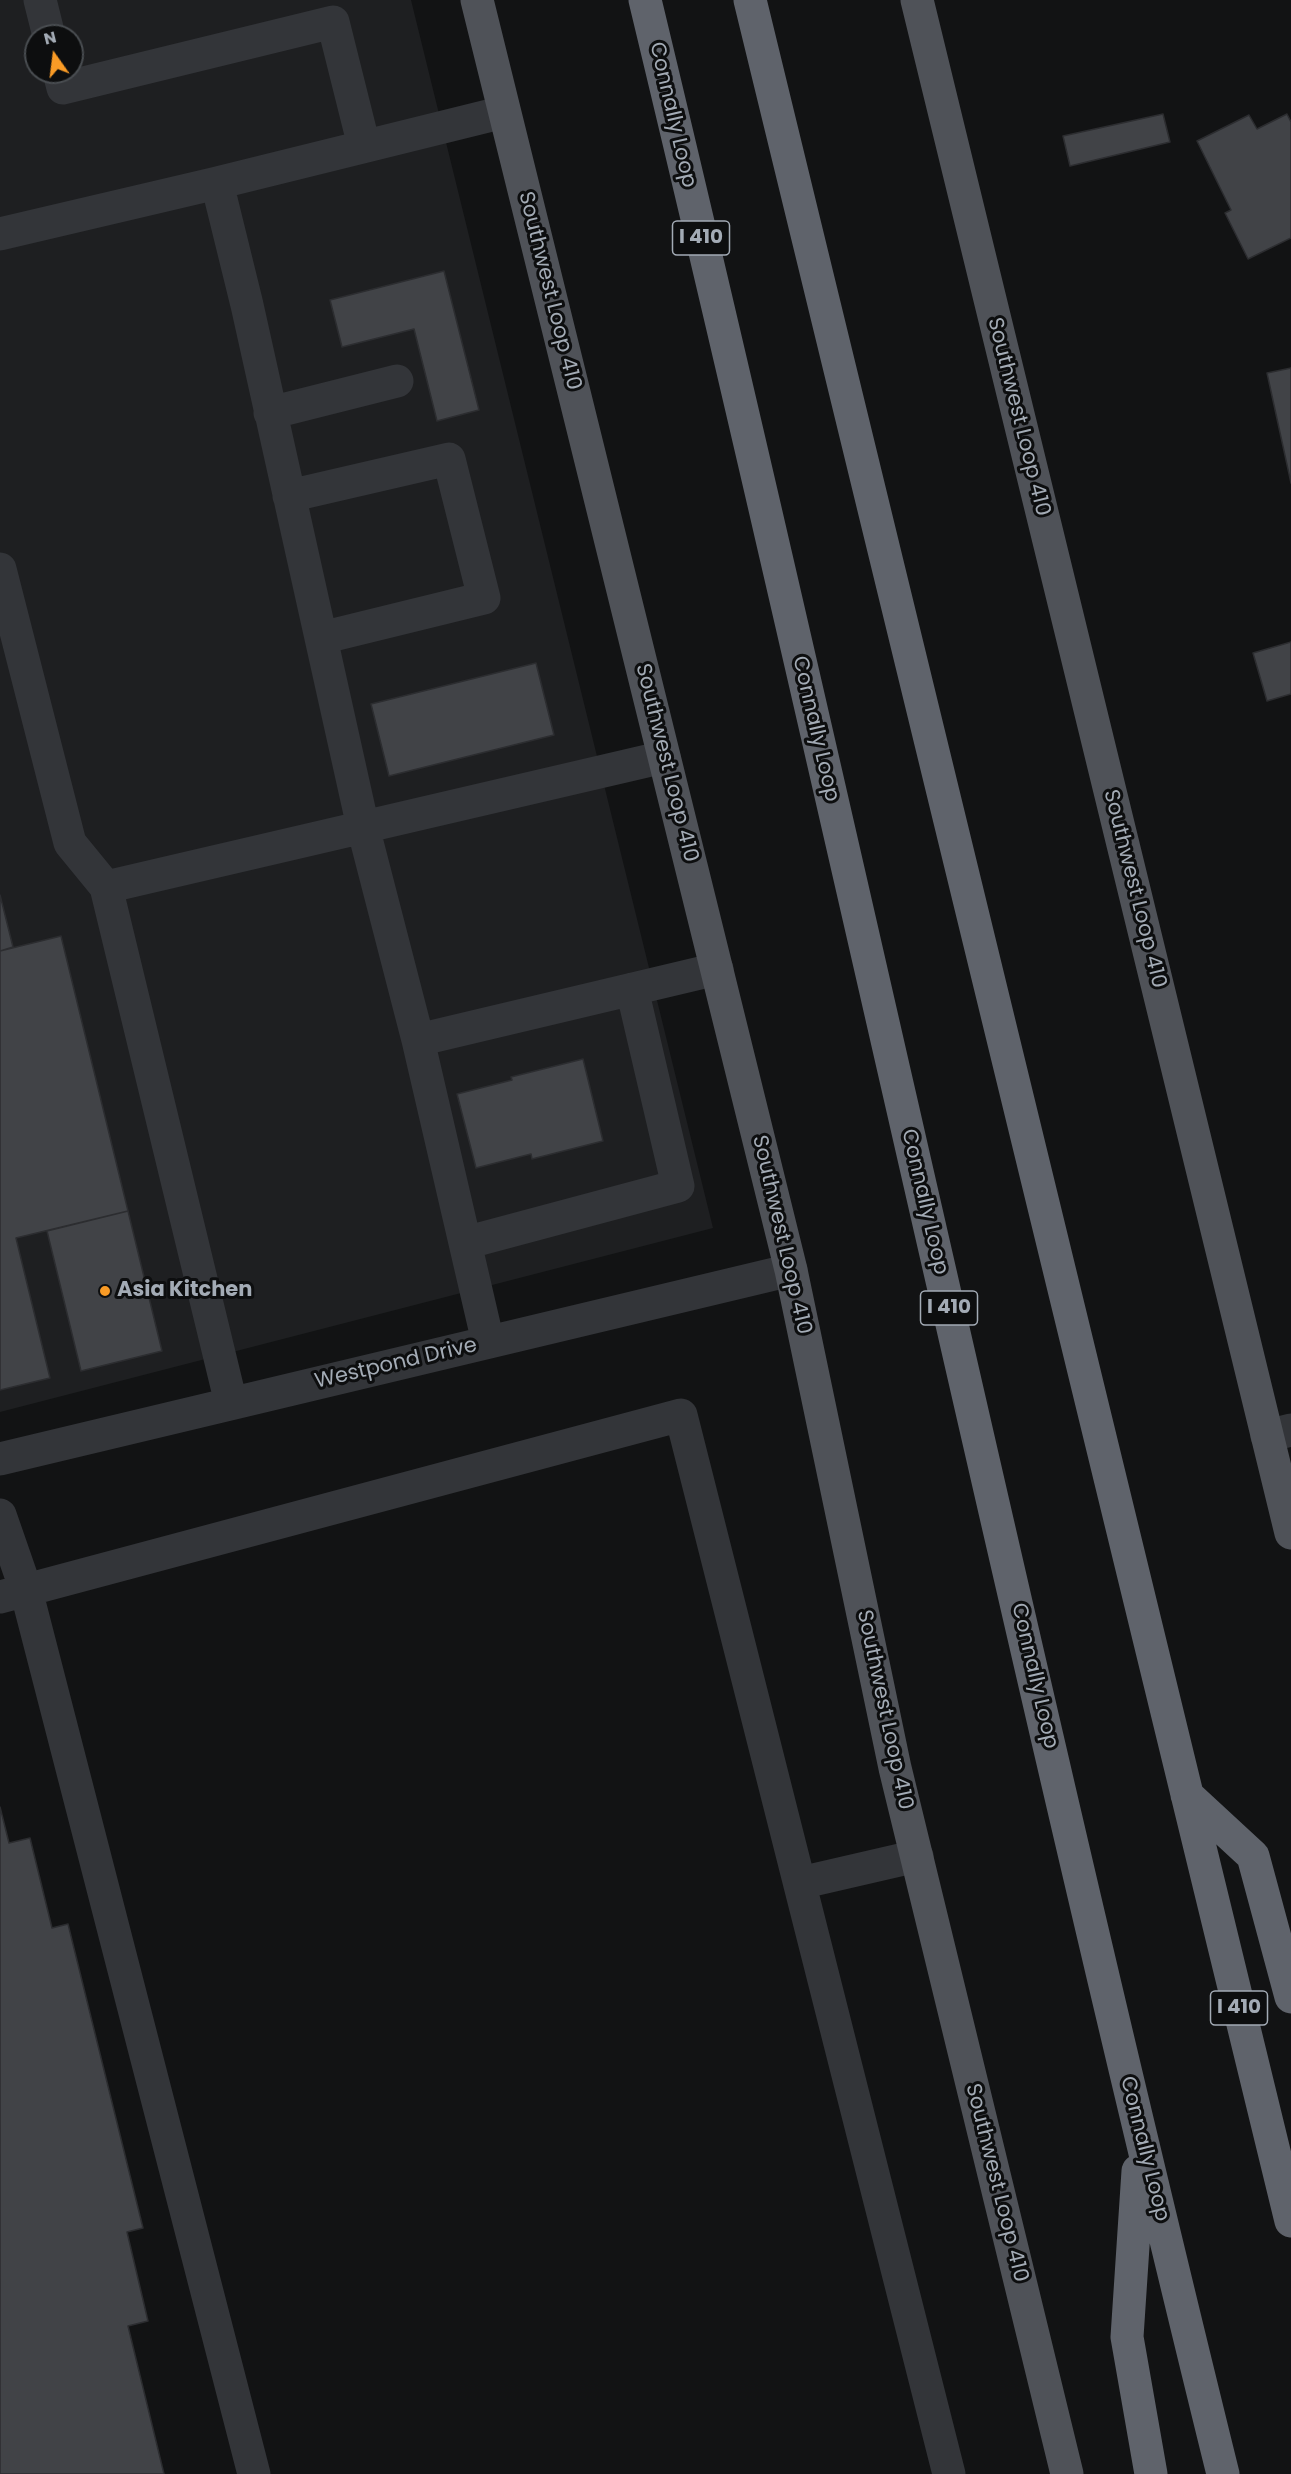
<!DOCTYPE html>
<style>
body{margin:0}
#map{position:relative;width:1291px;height:2474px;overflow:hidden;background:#121314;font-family:Poppins,sans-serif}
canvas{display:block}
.north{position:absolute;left:24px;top:24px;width:60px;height:60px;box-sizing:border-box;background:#0d0e0f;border:2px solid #494d51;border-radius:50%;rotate:346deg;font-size:16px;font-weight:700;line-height:24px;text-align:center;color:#a3abb5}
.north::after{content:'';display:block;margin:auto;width:21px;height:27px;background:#f99b26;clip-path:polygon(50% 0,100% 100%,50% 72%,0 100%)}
</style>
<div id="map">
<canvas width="1291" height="2474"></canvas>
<div class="north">N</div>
</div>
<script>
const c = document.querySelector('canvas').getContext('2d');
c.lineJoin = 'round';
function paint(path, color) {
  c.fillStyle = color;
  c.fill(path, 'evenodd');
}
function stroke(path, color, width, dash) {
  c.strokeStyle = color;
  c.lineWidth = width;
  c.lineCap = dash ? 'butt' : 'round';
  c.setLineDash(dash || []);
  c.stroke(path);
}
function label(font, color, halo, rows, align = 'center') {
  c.font = font + ' Poppins,sans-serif';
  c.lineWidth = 6;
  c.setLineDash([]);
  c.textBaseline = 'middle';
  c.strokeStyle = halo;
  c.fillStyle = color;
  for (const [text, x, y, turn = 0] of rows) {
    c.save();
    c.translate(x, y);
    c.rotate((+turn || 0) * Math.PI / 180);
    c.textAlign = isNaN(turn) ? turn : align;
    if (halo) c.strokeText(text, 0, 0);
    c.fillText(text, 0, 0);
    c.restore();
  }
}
paint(new Path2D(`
 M 0,0 L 411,0 L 713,1228 L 0,1412 ZM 36,36 L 72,36 L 72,72 L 36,72 Z`), '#1e1f21');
const building = new Path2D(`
 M 1163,114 L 1170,142 L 1070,166 L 1063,136 Z
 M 1287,114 L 1291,122 L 1291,238 L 1248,259 L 1225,213 L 1231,210 L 1197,141 L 1249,115 L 1257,129 Z
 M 444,271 L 479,410 L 437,421 L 414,329 L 342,347 L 330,300 Z
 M 1291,368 L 1291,483 L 1267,373 Z
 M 1291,642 L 1291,694 L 1267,701 L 1253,653 Z
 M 536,663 L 554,735 L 389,776 L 371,704 Z
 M 0,895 L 13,947 L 0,951 Z
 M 61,936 L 128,1211 L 16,1238 L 50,1378 L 0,1390 L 0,951 Z
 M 583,1059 L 603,1141 L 532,1159 L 531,1154 L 476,1168 L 457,1094 L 512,1080 L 511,1077 Z
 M 128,1211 L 162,1351 L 81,1371 L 47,1231 Z
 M 0,1807 L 9,1843 L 30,1838 L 52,1928 L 68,1924 L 143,2228 L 127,2232 L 148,2321 L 128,2326 L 164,2474 L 0,2474 Z`);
paint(building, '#414347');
stroke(building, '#2c2d30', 1.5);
stroke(new Path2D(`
 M 40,0 L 49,36
 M 59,72 L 63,88 L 333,22 L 364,146
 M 0,234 L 217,183
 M 270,413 L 397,381
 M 289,496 L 449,459 L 484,598 L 321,638
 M 0,569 L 70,843 L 106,887 L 231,1403
 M 106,887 L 664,757
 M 418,1040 L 717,969
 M 465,1243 L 678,1186 L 632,989
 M 488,1342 L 418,1040 L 363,827 L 247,305 L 217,183 L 504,112
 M 1267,1436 L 1291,1430
 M 0,1459 L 791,1270
 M 0,1515 L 26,1590 L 254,2474
 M 0,1597 L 681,1415 L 949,2474
 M 800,1883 L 917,1856`), '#333539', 33);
stroke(new Path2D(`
 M 477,0 L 791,1270 L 895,1768 L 1067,2474
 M 917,0 L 1291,1533`), '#4f5258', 33);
stroke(new Path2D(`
 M 645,0 C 843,823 1020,1652 1223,2474
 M 750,0 L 1291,2221
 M 1187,1795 L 1253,1856 L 1291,1997
 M 1138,2171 L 1127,2337 L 1151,2474`), '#5f636b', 33);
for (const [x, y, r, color] of [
 [105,1291,6,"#f99b26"]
]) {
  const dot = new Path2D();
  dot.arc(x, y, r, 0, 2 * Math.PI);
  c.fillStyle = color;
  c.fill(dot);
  stroke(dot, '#0d0e0f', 2);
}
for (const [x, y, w] of [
 [701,238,57],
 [949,1308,57],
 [1239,2008,57]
]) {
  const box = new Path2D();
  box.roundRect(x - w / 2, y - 17, w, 34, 4.5);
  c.fillStyle = '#0d0e0f';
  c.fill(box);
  stroke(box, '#a3abb5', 1.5);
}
label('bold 20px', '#a3abb5', null, [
 ["I 410",701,238],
 ["I 410",949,1308],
 ["I 410",1239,2008]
]);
label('21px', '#a3abb5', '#0d0e0f', [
 ["Connally Loop",672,115,77],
 ["Southwest Loop 410",549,291,76],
 ["Southwest Loop 410",1018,417,76],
 ["Connally Loop",815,729,77],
 ["Southwest Loop 410",666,763,76],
 ["Southwest Loop 410",1134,889,76],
 ["Connally Loop",924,1202,77],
 ["Southwest Loop 410",781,1235,77],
 ["Westpond Drive",396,1364,-13],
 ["Connally Loop",1034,1676,77],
 ["Southwest Loop 410",884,1710,78],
 ["Connally Loop",1144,2149,76],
 ["Southwest Loop 410",996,2183,76]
]);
label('bold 21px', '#a3abb5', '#0d0e0f', [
 ["Asia Kitchen",117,1291]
], 'left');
</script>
